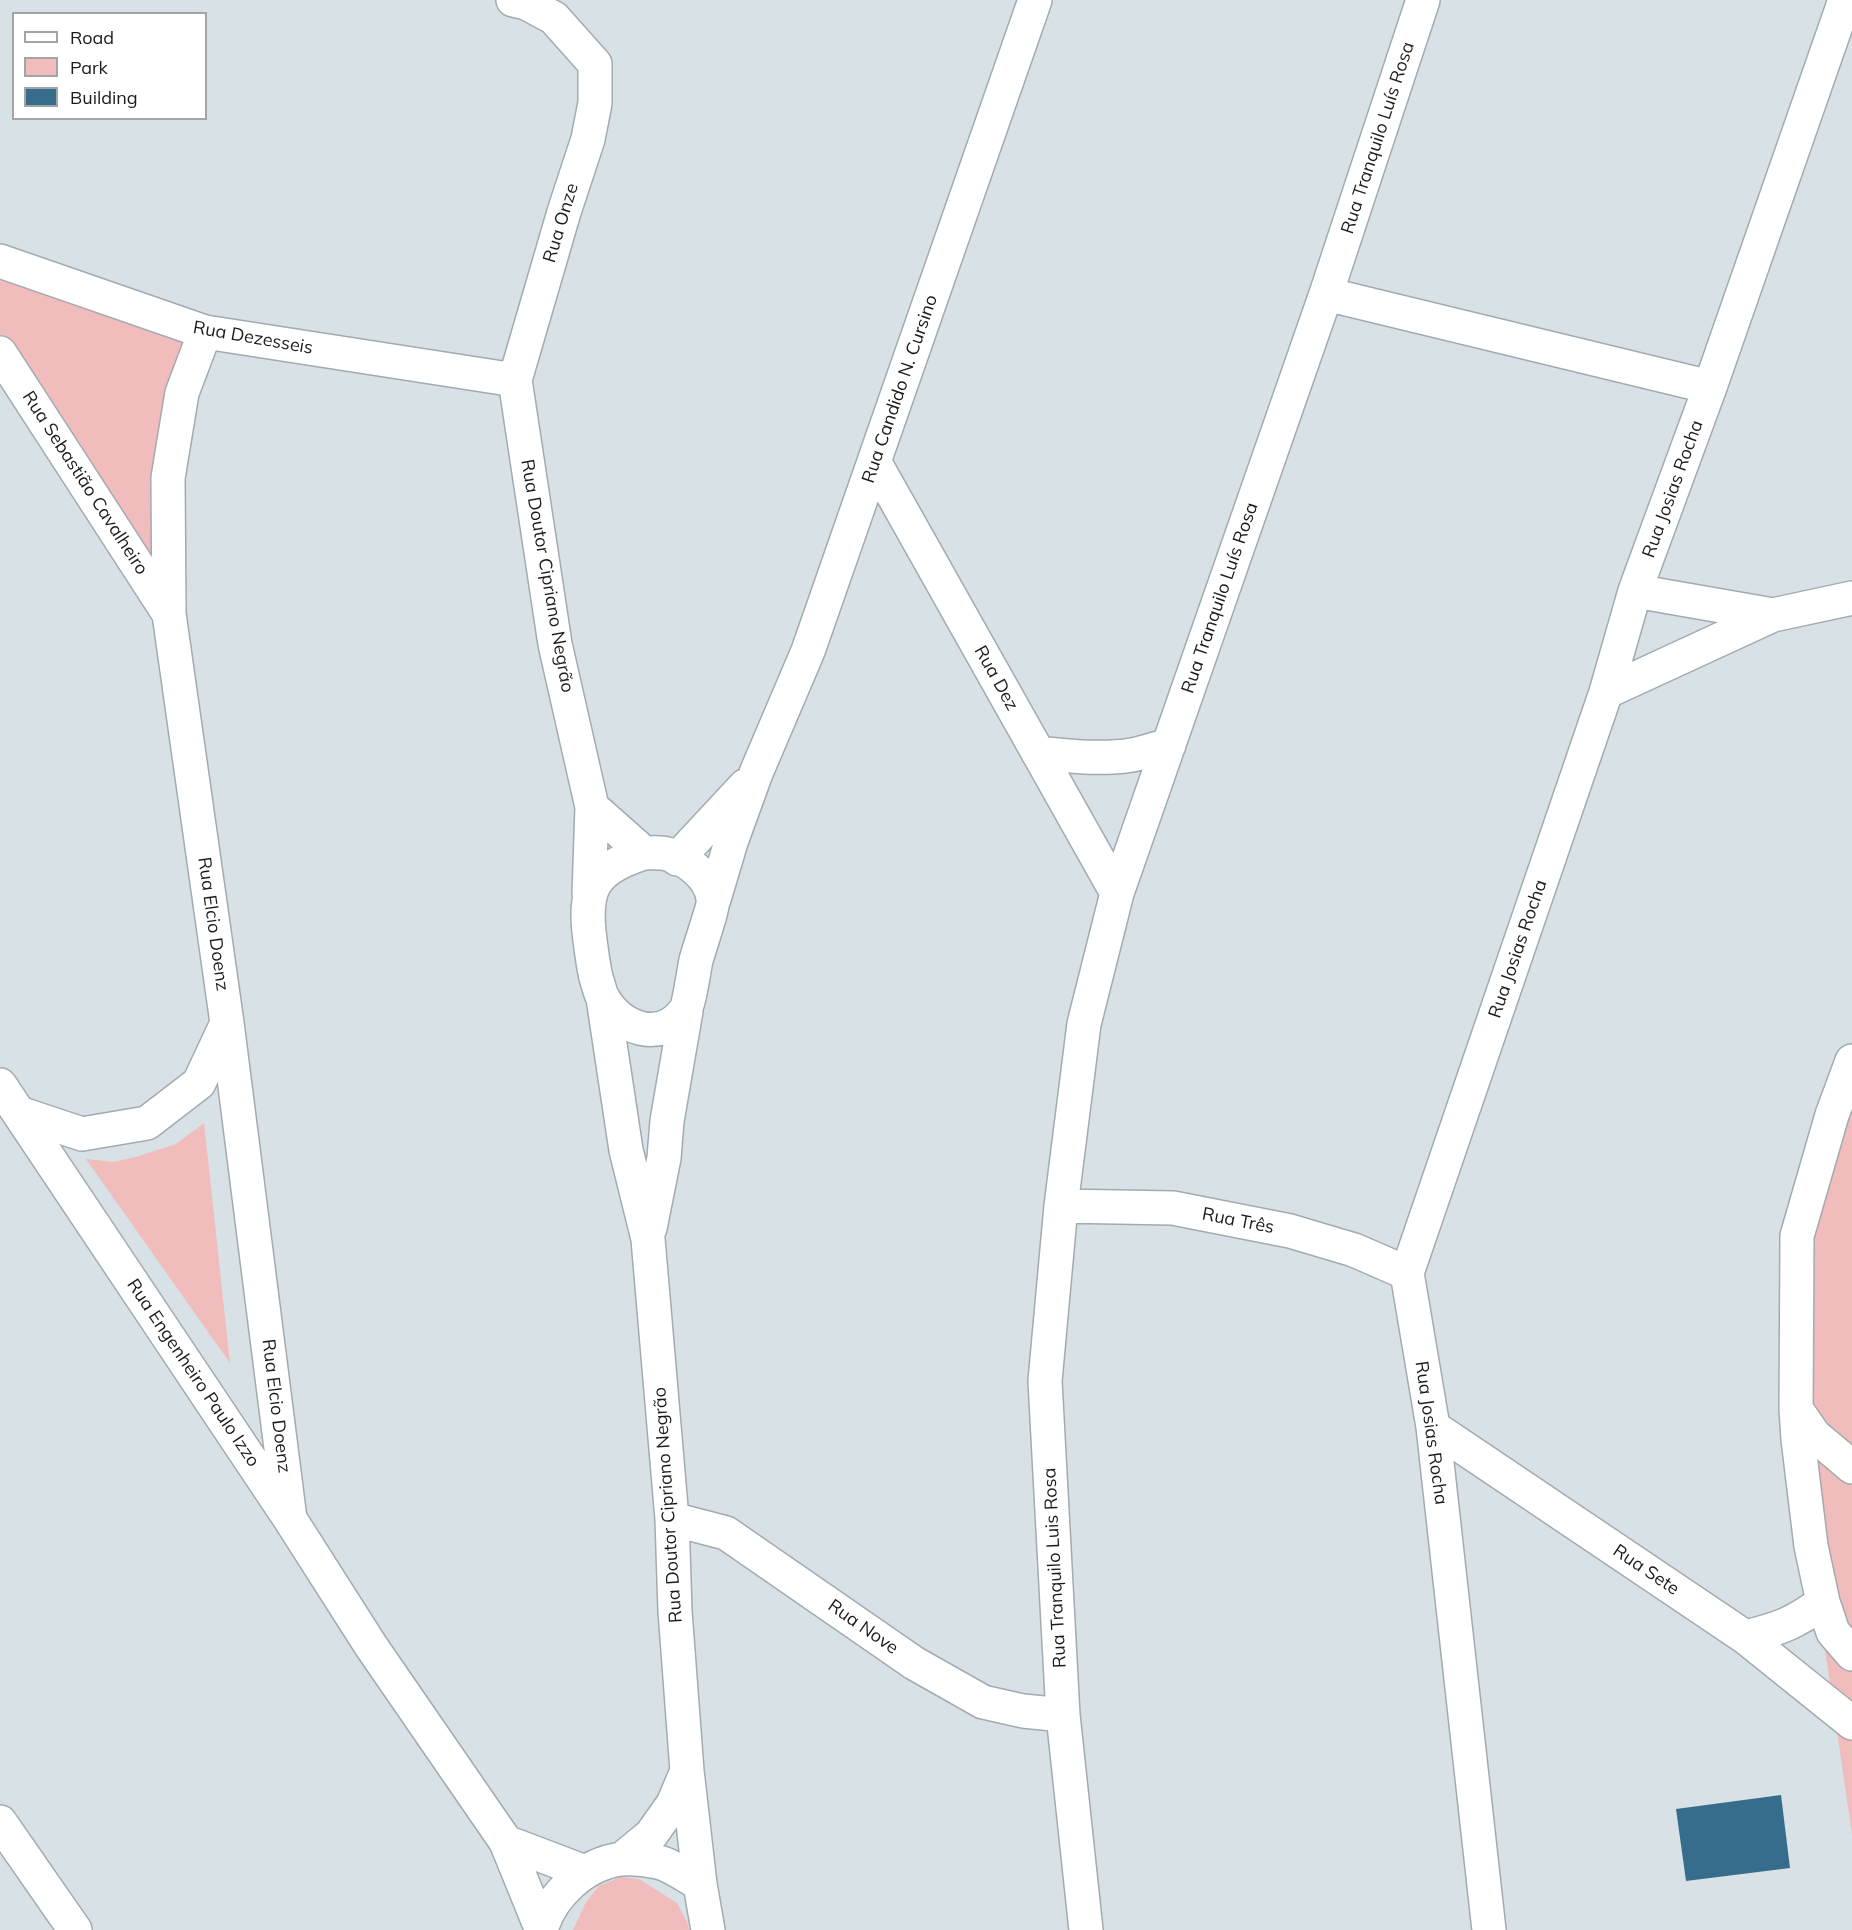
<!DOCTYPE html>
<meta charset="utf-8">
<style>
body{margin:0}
#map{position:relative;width:1852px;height:1930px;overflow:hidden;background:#d8e1e6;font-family:Mulish,sans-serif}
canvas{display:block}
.legend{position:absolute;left:12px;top:12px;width:195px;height:108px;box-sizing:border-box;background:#fff;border:2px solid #a3a4a5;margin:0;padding:8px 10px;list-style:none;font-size:18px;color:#191c1e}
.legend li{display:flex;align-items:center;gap:12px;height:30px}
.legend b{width:30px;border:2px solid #a3a4a5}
</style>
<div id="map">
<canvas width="1852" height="1930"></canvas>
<ul class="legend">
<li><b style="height:8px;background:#fff"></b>Road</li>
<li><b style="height:16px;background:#f0bcbc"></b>Park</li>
<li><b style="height:16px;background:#376d8c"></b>Building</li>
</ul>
</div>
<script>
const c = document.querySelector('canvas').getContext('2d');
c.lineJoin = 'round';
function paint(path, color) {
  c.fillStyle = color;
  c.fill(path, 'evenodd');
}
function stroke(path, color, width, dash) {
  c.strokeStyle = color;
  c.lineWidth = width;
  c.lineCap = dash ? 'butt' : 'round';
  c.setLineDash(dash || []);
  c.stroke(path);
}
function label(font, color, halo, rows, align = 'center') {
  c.font = font + ' Mulish,sans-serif';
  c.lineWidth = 5;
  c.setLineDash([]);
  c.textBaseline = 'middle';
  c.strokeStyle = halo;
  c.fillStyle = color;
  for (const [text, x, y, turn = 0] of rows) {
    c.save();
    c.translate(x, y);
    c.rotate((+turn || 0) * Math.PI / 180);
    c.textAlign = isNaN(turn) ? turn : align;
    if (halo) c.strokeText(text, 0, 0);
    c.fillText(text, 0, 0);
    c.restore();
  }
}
paint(new Path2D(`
 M 0,261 L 205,332 L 182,393 L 169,614 L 0,353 Z
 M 1852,1074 L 1852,1834 L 1820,1616 L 1787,1357 L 1836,1118 Z
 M 204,1123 L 230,1363 L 86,1159 L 114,1162 L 139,1156 L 176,1144 Z
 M 621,1877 L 639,1879 L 677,1903 L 687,1922 L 689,1930 L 573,1930 L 586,1902 L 599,1886 Z`), '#f0bcbc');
paint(new Path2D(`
 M 1781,1795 L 1790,1868 L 1686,1881 L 1676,1809 Z`), '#376d8c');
const minor = new Path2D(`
 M 513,0 L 526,3 L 554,18 L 595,64 L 595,103 L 588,139 L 564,212 L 515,380 L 555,644 L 592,807 L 589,893
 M 0,261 L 205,332 L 515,380
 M 1326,294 L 1710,387
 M 205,332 L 182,393 L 168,478 L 169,614 L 227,1023 L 290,1519
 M 0,353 L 169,614
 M 875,463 L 1117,893
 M 1635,591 L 1773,615
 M 1606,692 L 1773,615 L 1852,598
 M 1038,753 C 1069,756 1101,760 1132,755 C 1144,753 1157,748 1169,745
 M 592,807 L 644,853
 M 644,853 C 651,853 660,852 667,854 C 686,858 711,877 713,899 C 714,906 699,949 696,960 C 694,970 689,1006 684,1012 C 660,1044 619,1028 603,998 C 600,993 599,986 597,981 C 593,967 592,954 590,940 C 583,888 593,869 644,853 Z
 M 677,859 L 745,786
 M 714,899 L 731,842 L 756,773 L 808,651 L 1035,0
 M 603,998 L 626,1150 L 648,1239 L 672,1519 L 675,1611 L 687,1771 L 700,1884
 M 1852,1061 L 1832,1115 L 1797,1236 L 1796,1409 L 1798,1439 L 1811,1546 L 1823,1602 L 1833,1632 L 1852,1654
 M 0,1085 L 290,1519 L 371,1646 L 506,1842 L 541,1928
 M 19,1113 L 82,1134 L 147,1123 L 199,1083 L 227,1023
 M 1061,1206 L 1173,1208 L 1290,1231 L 1354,1250 L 1407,1273
 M 650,1228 L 664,1158 L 667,1121 L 686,1011
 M 1796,1409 L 1814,1435 L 1852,1467
 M 1433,1427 L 1745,1637 L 1852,1723
 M 672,1519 L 726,1533 L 914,1663 L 983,1702 L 1023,1711 L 1063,1715
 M 1745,1637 C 1779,1629 1795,1623 1823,1602
 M 0,1822 L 75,1930
 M 506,1842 L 585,1872
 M 622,1859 L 651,1835 L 673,1804 L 687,1771
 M 541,1930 C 551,1895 584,1864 621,1859 C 632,1858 648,1860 658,1862 C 672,1865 687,1877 700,1884 L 708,1930
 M 1086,1930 L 1063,1715 L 1045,1381 L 1061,1206 L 1084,1024 L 1117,893 L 1326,294 L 1423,0
 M 1489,1930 L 1433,1427 L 1407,1273 L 1606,692 L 1635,591 L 1710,387 L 1845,0`);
stroke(minor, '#a3abb1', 36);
stroke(minor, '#fff', 33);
label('18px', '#191c1e', '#fff', [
 ["Rua Tranquilo Luís Rosa",1378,138,-72],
 ["Rua Onze",561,223,-73],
 ["Rua Dezesseis",253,338,10],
 ["Rua Candido N. Cursino",900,389,-71],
 ["Rua Sebastião Cavalheiro",85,483,57],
 ["Rua Josias Rocha",1673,489,-70],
 ["Rua Doutor Cipriano Negrão",547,576,80],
 ["Rua Tranquilo Luís Rosa",1220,598,-71],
 ["Rua Dez",996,678,61],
 ["Rua Elcio Doenz",213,924,82],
 ["Rua Josias Rocha",1518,949,-71],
 ["Rua Três",1238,1221,11],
 ["Rua Engenheiro Paulo Izzo",193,1373,56],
 ["Rua Elcio Doenz",276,1406,83],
 ["Rua Josias Rocha",1431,1433,82],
 ["Rua Doutor Cipriano Negrão",668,1505,-94],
 ["Rua Tranquilo Luis Rosa",1055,1568,-93],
 ["Rua Sete",1646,1570,34],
 ["Rua Nove",863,1627,35]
]);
</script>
